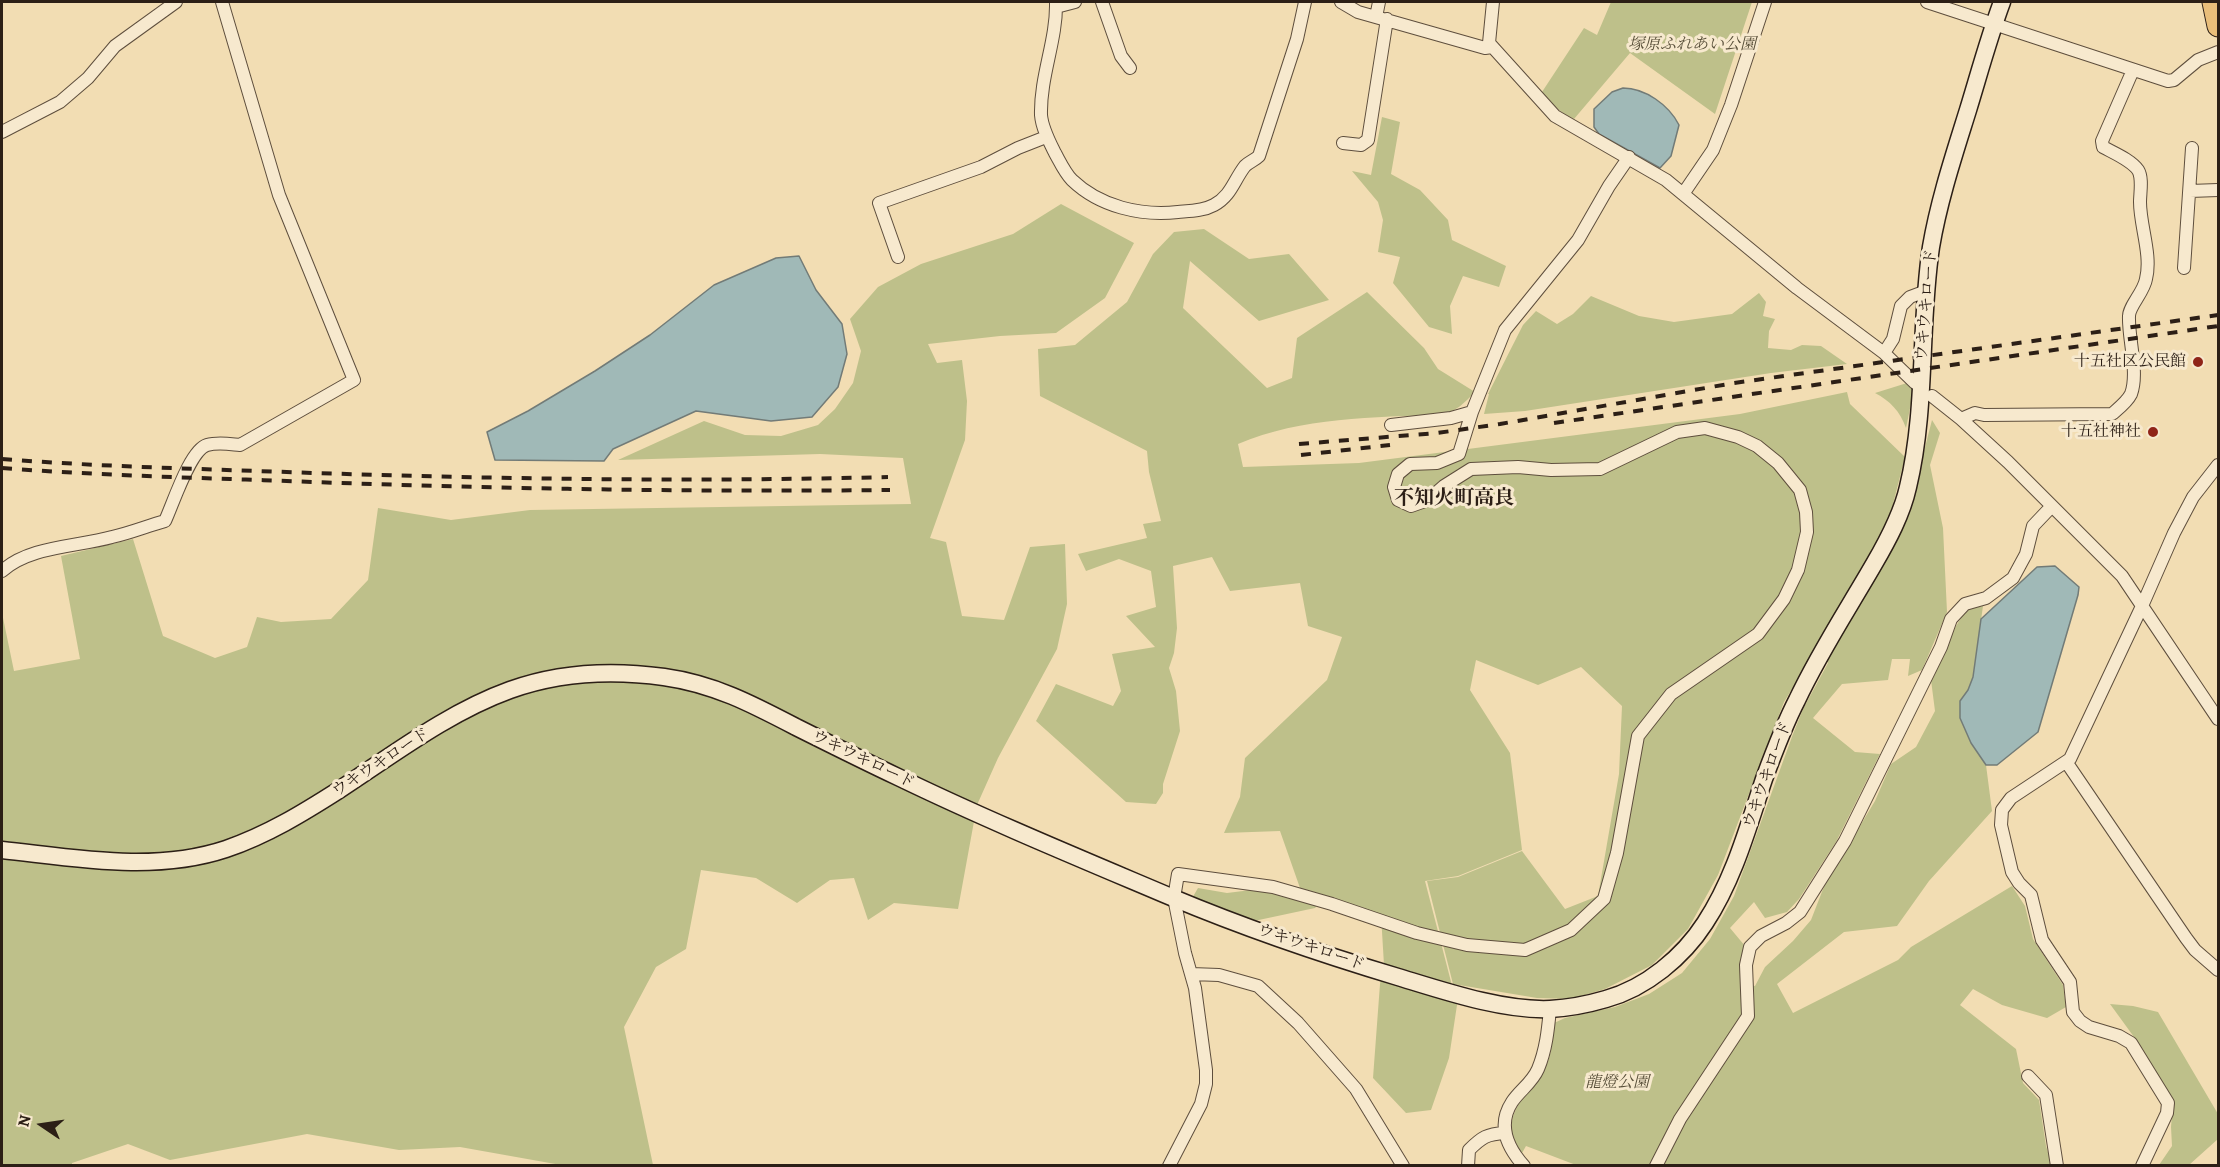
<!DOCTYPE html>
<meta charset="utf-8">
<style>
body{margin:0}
#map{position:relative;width:2220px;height:1167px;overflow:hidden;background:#f2ddb3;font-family:Alegreya,serif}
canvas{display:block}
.frame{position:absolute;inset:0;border:3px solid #2c1f16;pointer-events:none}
.north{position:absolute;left:12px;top:1095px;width:60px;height:60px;-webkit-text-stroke:4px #f7e9ce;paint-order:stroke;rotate:283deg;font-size:16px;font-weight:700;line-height:24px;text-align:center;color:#2c1f16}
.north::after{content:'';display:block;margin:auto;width:21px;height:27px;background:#2c1f16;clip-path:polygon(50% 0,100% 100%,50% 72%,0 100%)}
</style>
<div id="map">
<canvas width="2220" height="1167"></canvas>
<div class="frame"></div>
<div class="north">N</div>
</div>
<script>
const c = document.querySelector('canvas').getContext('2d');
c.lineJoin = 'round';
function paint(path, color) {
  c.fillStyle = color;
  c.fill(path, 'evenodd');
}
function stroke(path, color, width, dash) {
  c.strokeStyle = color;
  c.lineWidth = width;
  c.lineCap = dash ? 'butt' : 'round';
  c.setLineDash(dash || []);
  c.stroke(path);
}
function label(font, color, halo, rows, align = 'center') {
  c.font = font + ' Alegreya,"Noto Serif JP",serif';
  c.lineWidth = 6;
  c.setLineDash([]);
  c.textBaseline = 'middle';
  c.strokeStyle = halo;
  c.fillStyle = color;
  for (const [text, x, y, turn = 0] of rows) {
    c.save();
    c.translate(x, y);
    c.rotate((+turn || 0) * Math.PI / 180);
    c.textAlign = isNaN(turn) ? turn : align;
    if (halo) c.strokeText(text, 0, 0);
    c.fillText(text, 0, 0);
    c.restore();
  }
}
paint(new Path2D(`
 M 1611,2 L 1752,2 L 1715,114 L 1630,53 L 1574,119 C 1560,113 1551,103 1542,92 L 1584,28 L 1597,35 Z
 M 1382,117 L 1400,122 L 1391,174 L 1420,190 L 1448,220 L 1452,240 L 1506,266 L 1499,287 L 1463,276 L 1450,306 L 1452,334 L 1429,327 L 1393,283 L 1400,257 L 1378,252 L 1383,220 L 1378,202 L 1352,171 L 1371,175 Z
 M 1061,204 L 1134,243 L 1105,298 L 1056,333 L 1000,336 L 928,344 L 937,363 L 962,360 L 967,401 L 965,440 L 930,538 L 946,542 L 962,616 L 1004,620 L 1030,547 L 1065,544 L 1067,604 L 1057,649 L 998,758 L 977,805 L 958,909 L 894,903 L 868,920 L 854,878 L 830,880 L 797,903 L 756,878 L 701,870 L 686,949 L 656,967 L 624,1027 L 653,1165 L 561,1165 L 460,1147 L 399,1150 L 307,1134 L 170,1160 L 128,1144 L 72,1163 L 72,1165 L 2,1165 L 2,613 L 14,671 L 80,659 L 61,556 L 133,539 L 163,636 L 215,658 L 247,647 L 257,617 L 281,622 L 331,619 L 368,580 L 378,508 L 451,520 L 530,510 L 911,504 L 903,458 L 820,454 L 618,460 L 704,421 L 745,435 L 781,436 L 818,425 L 835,409 L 853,383 L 861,351 L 850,319 L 878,287 L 921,264 L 1013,234 Z
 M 1204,229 L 1249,259 L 1289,254 L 1329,300 L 1259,321 L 1190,261 L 1183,308 L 1267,388 L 1292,378 L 1297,338 L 1367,292 L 1424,348 L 1438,369 L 1475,392 L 1488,394 L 1523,325 L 1536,311 L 1557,324 L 1573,314 L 1591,296 L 1639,316 L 1674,322 L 1732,314 L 1759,293 L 1766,302 L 1763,316 L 1775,319 L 1769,331 L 1768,348 L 1791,350 L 1802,345 L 1821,346 L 1847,364 L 1771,373 L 1525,411 L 1484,414 L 1489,394 L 1475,392 C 1464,403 1457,411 1442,415 C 1374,417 1302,417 1238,444 L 1243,467 L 1359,463 L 1740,414 L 1847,392 L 1850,404 L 1905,457 L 1891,512 L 1873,555 L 1909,510 L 1932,420 L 1940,433 L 1930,465 L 1943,528 L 1947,612 L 1922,670 L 1908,676 L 1910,659 L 1892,659 L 1888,680 L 1842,684 L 1813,718 L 1855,752 L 1880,754 L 1836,842 L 1799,899 L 1787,912 L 1765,918 L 1754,902 L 1730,928 L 1745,946 L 1740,961 L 1742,984 L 1755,986 L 1765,967 L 1793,941 L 1811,920 L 1825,884 L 1875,801 L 1891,764 L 1916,747 L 1935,711 L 1931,680 L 1956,626 L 1966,610 L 1983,606 L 1973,677 L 1968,690 L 1960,701 L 1960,718 L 1971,743 L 1986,765 L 1992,811 L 1929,881 L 1897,926 L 1844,932 L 1777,984 L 1793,1013 L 1898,960 L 1911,947 L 2012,886 L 2025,906 L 2033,939 L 2063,985 L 2066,1007 L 2047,1018 L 2002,1005 L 1973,989 L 1960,1005 L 2016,1049 L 2023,1083 L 2039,1100 L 2046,1146 L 2052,1165 L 1576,1165 L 1526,1146 L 1522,1153 C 1519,1148 1514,1142 1512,1137 C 1506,1107 1536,1085 1548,1061 C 1553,1050 1551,1035 1554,1023 L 1565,1018 L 1615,1007 L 1649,994 L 1682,973 L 1710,939 L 1734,896 L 1793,734 L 1803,709 L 1828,663 L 1818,647 L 1784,702 L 1718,875 L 1688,929 L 1652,965 L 1605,989 L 1571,999 L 1537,998 L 1453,984 L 1427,881 L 1458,877 L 1522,851 L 1565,909 L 1598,896 L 1619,774 L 1622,706 L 1581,667 L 1538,685 L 1476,660 L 1470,690 L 1510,753 L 1522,850 L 1458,876 L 1425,881 L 1457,1005 L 1449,1058 L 1431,1110 L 1406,1113 L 1373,1078 L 1380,984 L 1384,965 L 1381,915 L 1325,896 L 1315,908 L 1254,921 L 1191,900 L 1198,888 L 1227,893 L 1251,890 L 1262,879 L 1300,888 L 1280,831 L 1224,833 L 1240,797 L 1245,758 L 1327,680 L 1342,637 L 1308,626 L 1300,583 L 1230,591 L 1212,557 L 1173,566 L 1177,628 L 1174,653 L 1169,668 L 1176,691 L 1180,731 L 1163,784 L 1163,793 L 1156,804 L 1126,802 L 1036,721 L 1056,684 L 1113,706 L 1121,691 L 1112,654 L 1155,647 L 1126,616 L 1156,607 L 1151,571 L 1119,559 L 1086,571 L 1078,554 L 1147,538 L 1143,524 L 1161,521 L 1149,472 L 1147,451 L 1040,396 L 1038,349 L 1075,345 L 1127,302 L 1153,254 L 1174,232 Z
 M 1907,383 L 1914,389 L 1906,428 C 1900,411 1890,401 1875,393 Z
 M 2110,1004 L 2133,1006 L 2158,1012 L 2218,1114 L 2218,1139 L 2189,1165 L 2159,1165 L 2172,1146 L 2171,1127 L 2173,1101 L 2134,1037 Z`), '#bec08a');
const water = new Path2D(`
 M 1623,88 C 1645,88 1669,105 1679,125 L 1671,156 L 1660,168 L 1599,134 L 1594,127 L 1594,109 L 1612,92 Z
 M 799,256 L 816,290 L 842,324 L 847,354 L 838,387 L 812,417 L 771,421 L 696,411 L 613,449 L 604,461 L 495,460 L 487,432 L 528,411 L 595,371 L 650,335 L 714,285 L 776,258 Z
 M 2055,566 L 2079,587 L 2078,595 L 2038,732 L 1997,765 L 1986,765 L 1971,743 L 1960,718 L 1960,701 L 1968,690 L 1973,677 L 1981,619 L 2037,567 Z`);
paint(water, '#a0b9b7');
stroke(water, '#727b77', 1.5);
const street = new Path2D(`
 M 1056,2 C 1057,40 1040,76 1041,115 C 1042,128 1049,141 1055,153 C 1060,162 1065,173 1072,180 C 1100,207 1141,216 1178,212 C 1190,211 1203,211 1214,205 C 1231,196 1234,180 1245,166 C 1249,162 1255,160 1259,156 L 1297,39 L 1305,2
 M 1102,2 L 1121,56 L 1130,68
 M 1341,2 L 1358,12 L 1485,48 L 1492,47
 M 1493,2 L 1489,43 L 1555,116 L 1666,180 L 1797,288 L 1884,353 L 1915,383
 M 1927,2 L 2168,81 L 2174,80 L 2198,60 L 2218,52
 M 1056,7 L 1075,2
 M 1376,17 L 1379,2
 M 2,132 L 60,102 L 88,78 L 115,46 L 176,2
 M 1343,143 L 1361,145 L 1368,140 L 1387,19
 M 2190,191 L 2218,190
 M 1683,194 L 1713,150 L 1731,105 L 1765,2
 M 898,257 L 879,203 L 981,167 L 1018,148 L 1046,137
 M 2184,268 L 2192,148
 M 1884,353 L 1893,339 L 1901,306 L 1910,297 L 1926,291
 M 1932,396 L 1961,419 L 2008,462 L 2122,576 L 2218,719
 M 1961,419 L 1975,413 L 1984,415 L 2112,414 C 2119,408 2127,402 2131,394 C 2139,373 2128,338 2129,316 C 2129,306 2144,292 2146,279 C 2152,255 2140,226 2140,202 C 2140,193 2143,178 2138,170 C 2131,160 2114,153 2103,147 L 2102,141 L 2133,70
 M 1391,425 L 1451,418 L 1472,412
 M 2,571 C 30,546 76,547 112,537 C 130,533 147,526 165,521 C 173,504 190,450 207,445 C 218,442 229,444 240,445 L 354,380 L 279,195 L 222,2
 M 2067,763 L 2186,938 L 2195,950 L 2218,970
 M 1191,974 L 1219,975 L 1258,986 L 1298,1023 L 1356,1089 L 1403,1166
 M 2028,1076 L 2046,1095 L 2057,1166
 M 1169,1166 L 1201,1104 L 1206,1084 L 1206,1070 L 1195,988 L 1185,953 L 1174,898 L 1178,874 L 1273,887 L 1332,904 L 1417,933 L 1467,945 L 1525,950 L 1571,930 L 1604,899 L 1617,853 L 1638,736 L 1671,694 L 1758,634 L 1784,599 L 1798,570 L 1807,532 L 1806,512 L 1800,490 L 1778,463 L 1757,446 L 1738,437 L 1705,428 L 1677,432 L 1600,469 L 1551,470 L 1518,467 L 1471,469 L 1444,486 L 1428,500 L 1411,506 L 1398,500 L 1394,487 L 1398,474 L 1410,464 L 1437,463 L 1459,454 L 1472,412 L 1505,330 L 1578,240 L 1609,186 L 1629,157
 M 1468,1166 L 1469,1150 C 1482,1137 1487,1134 1505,1133
 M 1524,1166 C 1507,1147 1497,1125 1512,1102 C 1520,1090 1532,1083 1538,1069 C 1546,1050 1548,1030 1550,1009
 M 1656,1166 L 1680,1119 L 1748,1016 L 1746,965 L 1750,947 L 1761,936 L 1786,923 L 1800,912 L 1845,841 L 1941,647 L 1951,619 L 1965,604 L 1986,598 L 2013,578 L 2026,554 L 2033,526 L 2052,506
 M 2142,1166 L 2167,1113 L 2168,1103 L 2131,1043 L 2119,1036 L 2089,1027 L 2080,1021 L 2073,1012 L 2070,982 L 2042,940 L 2031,895 L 2019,883 L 2012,872 L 2001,825 L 2002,810 L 2011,798 L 2070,759 L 2142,606 L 2174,533 L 2193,497 L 2218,465`);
const secondary = new Path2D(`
 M 2,850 C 76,858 154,873 226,849 C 267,835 303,813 339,790 C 394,754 449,712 510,690 C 560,672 613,670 664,677 C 714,684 752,704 796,727 C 830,744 864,761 898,777 C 987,820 1079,858 1171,897 C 1245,928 1321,954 1398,977 C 1444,991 1503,1011 1550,1009 C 1569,1008 1589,1004 1606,999 C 1646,988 1683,957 1705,923 C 1734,879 1748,827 1764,779 C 1774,752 1784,725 1797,700 C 1819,653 1848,609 1874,564 C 1888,540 1902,514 1908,487 C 1927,408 1919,326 1931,247 C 1939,200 1954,155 1968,110 C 1979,74 1989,37 2002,2`);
const highway = new Path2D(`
 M 2213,2 L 2218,26`);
stroke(street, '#5e4e3d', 14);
stroke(secondary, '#2c1f16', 19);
stroke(highway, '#2c1f16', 23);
stroke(street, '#f7e9ce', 12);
stroke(secondary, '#f7e9ce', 16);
stroke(highway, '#e9be7a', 21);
stroke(new Path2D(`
 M 1554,423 L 2218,326
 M 1299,444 L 1437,433 L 1500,424 L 1734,383 L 2218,315
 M 1301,455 L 1390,445
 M 2,459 C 105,467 209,469 313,473 C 505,479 696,482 888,477
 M 2,468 C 106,476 210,478 314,482 C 506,489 698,492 890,490`), '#2c1f16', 4, [10, 10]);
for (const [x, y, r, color] of [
 [2198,362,6,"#8f2418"],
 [2153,432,6,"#8f2418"]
]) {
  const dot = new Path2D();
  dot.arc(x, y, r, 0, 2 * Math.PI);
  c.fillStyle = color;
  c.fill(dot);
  stroke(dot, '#f7e9ce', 2);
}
label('italic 16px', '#584f39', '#f7e9ce', [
 ["塚原ふれあい公園",1692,45],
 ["龍燈公園",1617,1083]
]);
label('16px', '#2c1f16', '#f7e9ce', [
 ["ウキウキロード",1927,305,-85],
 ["ウキウキロード",863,760,26],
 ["ウキウキロード",381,763,-33],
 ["ウキウキロード",1768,775,-70],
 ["ウキウキロード",1311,948,19]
]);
label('16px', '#2c1f16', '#f7e9ce', [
 ["十五社区公民館",2186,362],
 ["十五社神社",2141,432]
], 'right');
label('bold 20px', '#2c1f16', '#f7e9ce', [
 ["不知火町高良",1454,499]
]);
</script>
